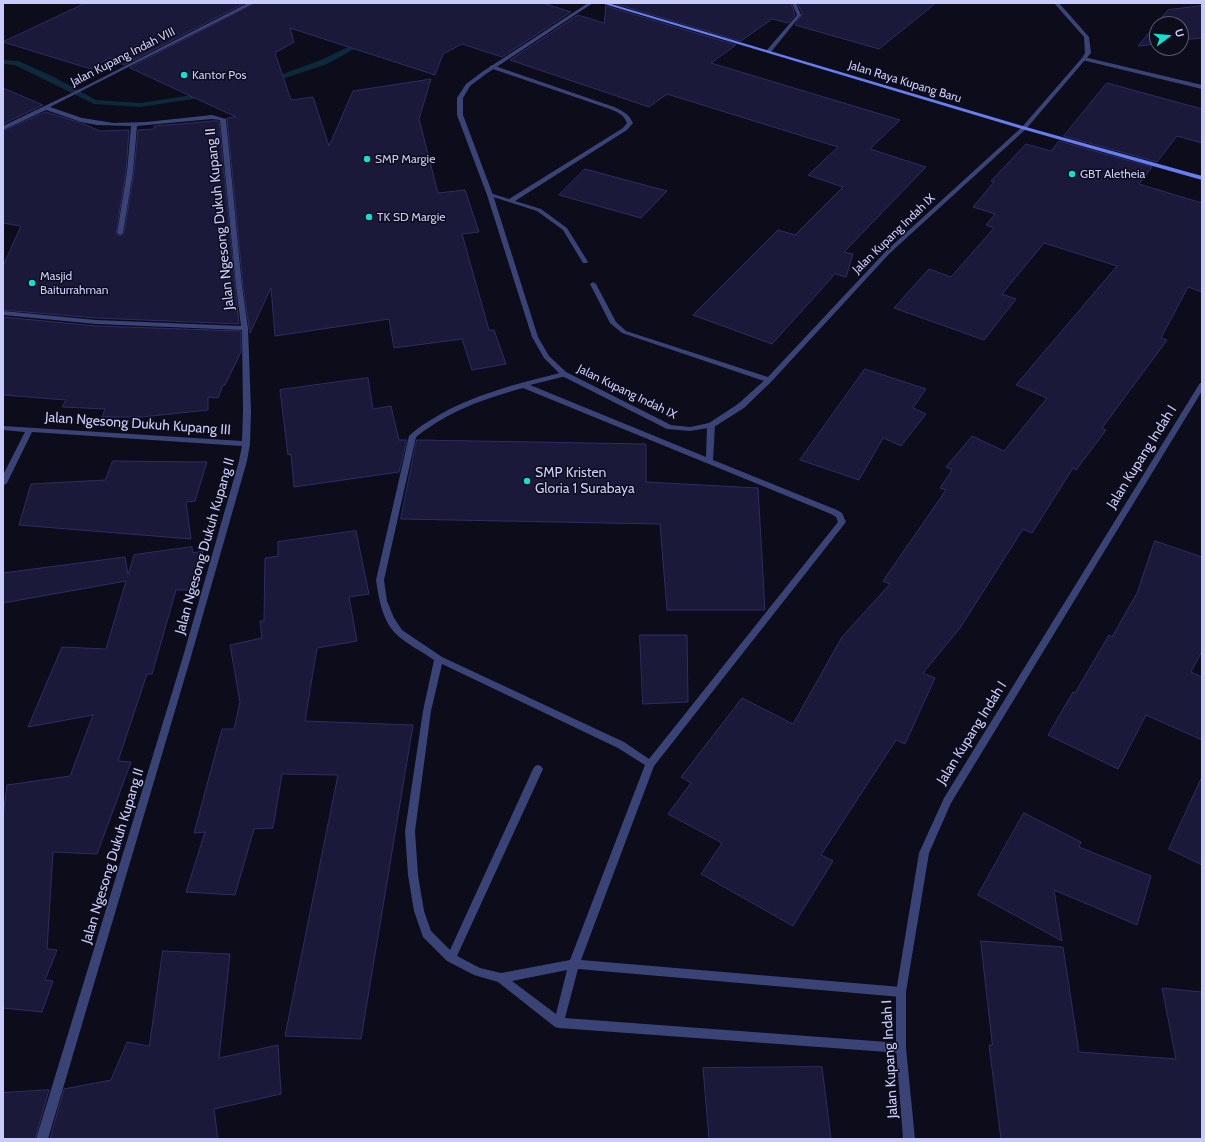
<!DOCTYPE html>
<style>
body{margin:0}
#map{position:relative;width:1205px;height:1142px;overflow:hidden;background:#0c0c1a;font-family:Cabin,sans-serif}
canvas{display:block}
.frame{position:absolute;inset:0;border:4px solid #c9ccfb;pointer-events:none}
.north{position:absolute;left:1149px;top:16px;width:40px;height:40px;box-sizing:border-box;background:#0c0c1a;border:1px solid #585974;border-radius:50%;rotate:74deg;font-size:11px;font-weight:700;line-height:16px;text-align:center;color:#c9ccfb}
.north::after{content:'';display:block;margin:auto;width:14px;height:18px;background:#11dfcf;clip-path:polygon(50% 0,100% 100%,50% 72%,0 100%)}
</style>
<div id="map">
<canvas width="1205" height="1142"></canvas>
<div class="frame"></div>
<div class="north">U</div>
</div>
<script>
const c = document.querySelector('canvas').getContext('2d');
c.lineJoin = 'round';
function paint(path, color) {
  c.fillStyle = color;
  c.fill(path, 'evenodd');
}
function stroke(path, color, width, dash) {
  c.strokeStyle = color;
  c.lineWidth = width;
  c.lineCap = dash ? 'butt' : 'round';
  c.setLineDash(dash || []);
  c.stroke(path);
}
function label(font, color, halo, rows, align = 'center') {
  c.font = font + ' Cabin,sans-serif';
  c.lineWidth = 3;
  c.setLineDash([]);
  c.textBaseline = 'middle';
  c.strokeStyle = halo;
  c.fillStyle = color;
  for (const [text, x, y, turn = 0] of rows) {
    c.save();
    c.translate(x, y);
    c.rotate((+turn || 0) * Math.PI / 180);
    c.textAlign = isNaN(turn) ? turn : align;
    if (halo) c.strokeText(text, 0, 0);
    c.fillText(text, 0, 0);
    c.restore();
  }
}
paint(new Path2D(`
 M 365,39 L 367,40 L 367,42 L 327,64 L 273,82 L 270,82 L 266,80 L 321,60 Z
 M 3,60 L 19,61 L 56,78 L 96,100 L 140,103 L 206,93 L 210,95 L 206,97 L 140,107 L 94,104 L 15,65 L 3,64 Z`), '#0e283c');
const building = new Path2D(`
 M 86,3 L 245,3 L 124,65 L 109,58 L 91,69 L 3,42 Z
 M 255,3 L 543,3 L 571,12 L 502,57 L 462,44 L 443,54 L 435,75 L 290,28 L 294,42 L 275,53 L 291,100 L 313,97 L 329,146 L 353,91 L 431,79 L 419,119 L 438,193 L 465,190 L 479,232 L 462,234 L 489,330 L 494,330 L 506,364 L 472,370 L 462,339 L 394,348 L 389,319 L 275,336 L 271,288 L 250,333 L 243,286 L 227,118 L 236,117 L 130,68 Z
 M 613,3 L 791,3 L 795,15 L 788,23 L 772,19 L 741,41 Z
 M 798,3 L 936,3 L 879,49 L 795,25 L 802,14 Z
 M 606,6 L 736,45 L 711,63 L 900,120 L 870,149 L 926,167 L 844,252 L 853,254 L 846,277 L 835,274 L 772,344 L 693,315 L 778,230 L 795,235 L 843,187 L 808,175 L 838,147 L 667,94 L 649,107 L 510,60 L 578,15 L 604,23 Z
 M 1202,6 L 1202,38 L 1181,40 L 1181,24 L 1157,24 L 1157,44 L 1138,46 L 1168,10 Z
 M 1107,83 L 1202,109 L 1202,143 L 1177,136 L 1157,162 L 1064,136 Z
 M 3,88 L 43,105 L 3,124 Z
 M 46,112 L 84,124 L 100,131 L 129,130 L 126,172 L 116,233 L 119,236 L 124,233 L 134,172 L 138,130 L 154,129 L 154,126 L 180,124 L 212,121 L 219,121 L 239,324 L 96,318 L 3,310 L 3,266 L 21,226 L 3,223 L 3,131 Z
 M 1059,141 L 1152,167 L 1139,184 L 1202,203 L 1202,292 L 1188,287 L 1161,338 L 1167,340 L 1102,428 L 1106,430 L 1076,470 L 1073,468 L 1032,533 L 1023,529 L 960,628 L 923,673 L 935,678 L 905,744 L 896,740 L 821,855 L 833,861 L 793,926 L 701,874 L 722,843 L 668,814 L 691,783 L 681,777 L 742,698 L 793,724 L 842,637 L 890,584 L 883,581 L 946,490 L 940,488 L 952,470 L 946,467 L 972,436 L 1004,451 L 1047,398 L 1016,385 L 1117,266 L 1044,243 L 1002,294 L 1016,299 L 984,340 L 894,308 L 929,269 L 951,277 L 994,228 L 986,225 L 995,214 L 973,207 L 994,182 L 991,181 L 1026,144 L 1051,151 Z
 M 585,169 L 667,191 L 641,218 L 559,195 Z
 M 3,317 L 96,326 L 241,331 L 241,352 L 225,385 L 223,385 L 218,398 L 208,397 L 208,410 L 142,417 L 102,417 L 105,409 L 62,407 L 66,400 L 3,395 Z
 M 865,369 L 926,389 L 913,408 L 926,414 L 901,446 L 883,438 L 859,480 L 800,460 Z
 M 368,378 L 373,409 L 391,406 L 399,440 L 407,440 L 399,472 L 294,487 L 291,454 L 288,455 L 280,390 Z
 M 417,440 L 646,444 L 646,482 L 758,488 L 765,610 L 667,610 L 660,524 L 401,519 Z
 M 113,461 L 207,462 L 195,501 L 186,502 L 191,539 L 19,525 L 31,484 L 105,480 Z
 M 356,531 L 369,594 L 349,597 L 357,641 L 317,648 L 305,721 L 413,725 L 361,1039 L 285,1036 L 338,775 L 282,774 L 273,828 L 254,829 L 235,895 L 186,892 L 205,832 L 194,833 L 222,729 L 234,729 L 240,702 L 230,645 L 262,638 L 260,621 L 264,621 L 265,558 L 278,556 L 278,542 Z
 M 1155,541 L 1202,557 L 1202,651 L 1191,672 L 1202,677 L 1202,740 L 1146,715 L 1118,769 L 1048,735 L 1073,692 L 1075,693 L 1109,635 L 1112,637 L 1137,593 Z
 M 192,547 L 193,553 L 203,551 L 193,590 L 176,590 L 152,674 L 147,674 L 118,761 L 131,762 L 97,854 L 53,852 L 47,949 L 57,950 L 45,980 L 53,981 L 42,1012 L 3,1008 L 3,817 L 7,785 L 70,776 L 93,715 L 28,727 L 62,647 L 106,649 L 126,581 L 3,603 L 3,573 L 125,557 L 128,575 L 134,555 Z
 M 640,635 L 687,635 L 688,702 L 643,704 Z
 M 1202,777 L 1202,865 L 1169,849 Z
 M 1024,813 L 1081,842 L 1079,847 L 1151,876 L 1137,925 L 1054,890 L 1062,941 L 978,895 Z
 M 981,941 L 1063,947 L 1079,1052 L 1176,1059 L 1162,988 L 1202,992 L 1202,1139 L 1001,1139 L 989,1045 L 992,1045 Z
 M 163,951 L 230,954 L 219,1058 L 278,1045 L 281,1094 L 214,1109 L 218,1139 L 50,1139 L 64,1089 L 111,1080 L 127,1042 L 149,1046 Z
 M 822,1067 L 831,1139 L 709,1139 L 703,1068 Z
 M 49,1090 L 35,1139 L 3,1139 L 3,1093 Z`);
paint(building, '#1a1939');
stroke(building, '#2e2d64', 1);
paint(new Path2D(`
 M 1084,57 L 1202,85 L 1202,89 L 1082,60 L 1081,59 Z
 M 492,65 L 614,107 C 623,111 629,114 633,123 L 627,130 L 515,201 L 541,209 L 567,228 L 588,262 L 587,263 L 583,263 L 563,230 L 537,211 L 487,195 L 490,193 L 509,199 L 623,128 L 627,123 C 624,115 618,112 610,109 L 490,68 L 489,67 Z
 M 593,282 L 596,284 L 616,322 L 626,331 L 771,378 L 772,380 L 769,382 L 767,382 L 622,333 L 610,323 L 590,284 Z
 M 564,372 L 567,374 L 566,376 L 530,385 L 706,457 L 707,425 L 708,423 L 714,423 L 715,425 L 713,460 L 837,510 L 842,513 L 846,522 L 654,766 L 581,960 L 901,987 L 905,989 L 906,992 L 905,995 L 901,997 L 578,969 L 565,1018 L 901,1043 L 905,1044 L 906,1048 L 905,1052 L 901,1053 L 559,1028 L 555,1027 L 498,982 L 474,975 L 447,961 L 423,937 L 414,911 L 408,875 L 405,831 L 423,711 L 434,660 C 424,653 404,642 396,634 C 382,620 379,599 376,580 L 409,436 C 416,429 425,423 434,418 C 473,394 520,383 564,372 ZM 523,388 L 831,514 L 836,517 L 838,522 L 649,759 L 624,742 L 442,657 L 402,630 L 394,618 L 387,601 L 384,580 L 416,437 C 449,411 483,399 523,388 ZM 442,664 L 618,748 L 645,765 L 570,960 L 501,973 L 480,968 L 457,956 L 543,769 L 541,766 L 538,765 L 535,766 L 533,769 L 450,950 L 431,931 L 424,911 L 418,875 L 415,831 L 431,711 ZM 567,970 L 556,1014 L 512,981 Z`), '#3a4376');
paint(new Path2D(`
 M 248,3 L 254,3 L 50,107 L 82,118 L 114,123 L 146,122 L 212,115 L 226,119 L 242,286 L 248,328 L 251,411 L 250,444 L 247,461 L 190,660 L 48,1139 L 36,1139 L 182,660 L 239,461 L 242,446 L 32,432 L 7,483 L 3,486 L 3,475 L 25,432 L 3,430 L 3,426 L 242,441 L 243,411 L 242,330 L 96,324 L 3,315 L 3,311 L 96,320 L 241,326 L 236,286 L 220,120 L 212,119 L 137,126 L 133,172 L 123,233 L 120,235 L 117,233 L 127,172 L 131,126 L 97,125 L 81,122 L 46,110 L 3,130 L 3,126 L 80,89 Z
 M 588,3 L 593,3 L 486,74 L 470,86 L 463,98 L 463,115 L 493,195 L 538,337 L 549,356 L 566,372 L 671,425 L 690,427 L 709,423 L 738,404 L 767,378 L 886,251 L 1022,127 L 1082,58 L 1085,53 L 1084,37 L 1054,3 L 1059,3 L 1089,37 L 1091,53 L 1026,129 L 890,253 L 771,382 L 744,408 L 714,427 L 690,431 L 667,429 L 562,376 L 544,358 L 532,337 L 487,195 L 457,115 L 457,98 L 466,84 L 482,72 Z
 M 792,3 L 796,3 L 801,15 L 771,52 L 767,52 L 767,50 L 797,15 Z
 M 1200,383 L 1202,383 L 1202,391 L 951,803 L 929,853 L 906,992 L 906,1048 L 915,1139 L 903,1139 L 896,1048 L 896,992 L 919,853 L 944,798 Z`), '#3a4376');
paint(new Path2D(`
 M 601,3 L 608,3 L 1026,127 L 1202,176 L 1202,180 L 1022,129 Z`), '#677df3');
for (const [x, y, r, color] of [
 [184,75,4,"#11dfcf"],
 [367,159,4,"#11dfcf"],
 [1072,174,4,"#11dfcf"],
 [369,217,4,"#11dfcf"],
 [32,283,4,"#11dfcf"],
 [527,481,4,"#11dfcf"]
]) {
  const dot = new Path2D();
  dot.arc(x, y, r, 0, 2 * Math.PI);
  c.fillStyle = color;
  c.fill(dot);
  stroke(dot, '#0c0c1a', 1.5);
}
label('12px', '#c9ccfb', '#0c0c1a', [
 ["Jalan Kupang Indah VIII",123,57,-27],
 ["Jalan Raya Kupang Baru",905,82,17],
 ["Jalan Kupang Indah IX",894,234,-44],
 ["Jalan Kupang Indah IX",627,392,26]
]);
label('12px', '#c9ccfb', '#0c0c1a', [
 ["Kantor Pos",192,75],
 ["SMP Margie",375,159],
 ["GBT Aletheia",1080,174],
 ["TK SD Margie",377,217],
 ["Masjid",40,276],
 ["Baiturrahman",40,290]
], 'left');
label('14px', '#c9ccfb', '#0c0c1a', [
 ["Jalan Ngesong Dukuh Kupang II",220,219,-96],
 ["Jalan Ngesong Dukuh Kupang III",138,424,4],
 ["Jalan Kupang Indah I",1142,457,-58],
 ["Jalan Ngesong Dukuh Kupang II",205,546,-74],
 ["Jalan Kupang Indah I",972,733,-58],
 ["Jalan Ngesong Dukuh Kupang II",113,856,-73],
 ["Jalan Kupang Indah I",890,1059,-93]
]);
label('14px', '#c9ccfb', '#0c0c1a', [
 ["SMP Kristen",535,473],
 ["Gloria 1 Surabaya",535,489]
], 'left');
</script>
